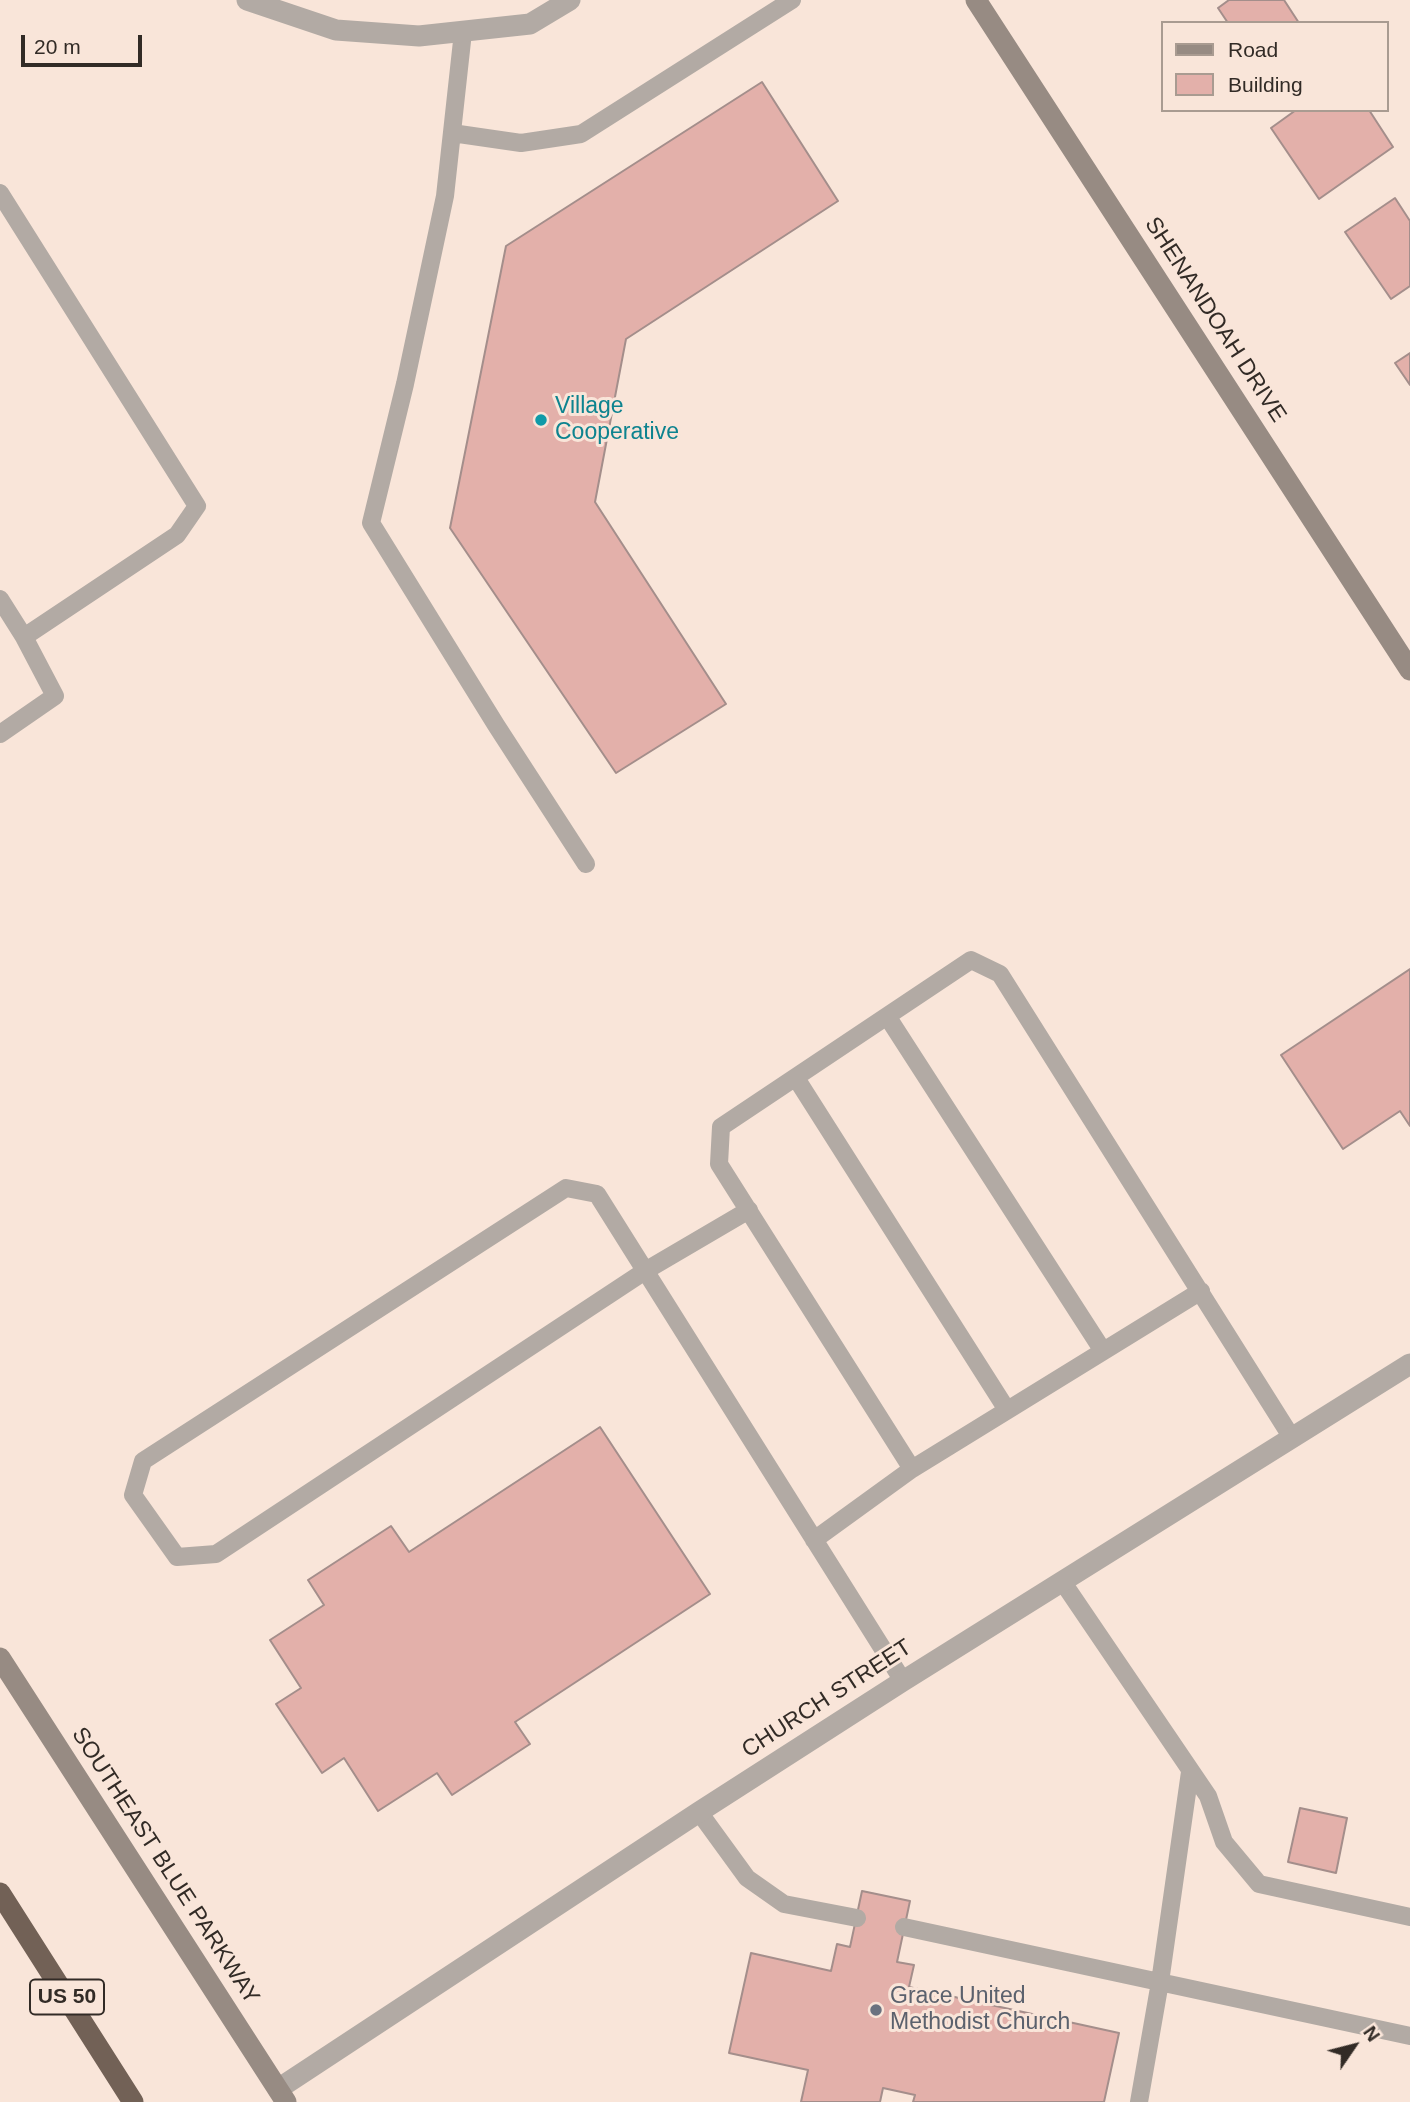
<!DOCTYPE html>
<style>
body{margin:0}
#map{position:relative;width:1410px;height:2102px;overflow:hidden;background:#f9e5d9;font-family:Helvetica,sans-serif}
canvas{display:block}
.legend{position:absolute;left:1161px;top:21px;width:228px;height:91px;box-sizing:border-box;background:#f9e5d9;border:2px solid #a99b91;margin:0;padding:9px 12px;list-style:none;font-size:21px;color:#322b26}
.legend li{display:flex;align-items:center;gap:14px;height:35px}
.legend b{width:35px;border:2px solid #a99b91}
.north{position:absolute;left:1319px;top:2011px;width:70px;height:70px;-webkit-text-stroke:5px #f9e5d9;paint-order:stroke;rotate:55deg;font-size:19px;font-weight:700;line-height:28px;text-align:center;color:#322b26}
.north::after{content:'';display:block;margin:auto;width:24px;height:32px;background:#322b26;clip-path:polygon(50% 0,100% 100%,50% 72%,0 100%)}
.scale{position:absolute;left:21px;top:35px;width:121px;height:32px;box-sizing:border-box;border:4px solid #322b26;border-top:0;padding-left:9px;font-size:21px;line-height:24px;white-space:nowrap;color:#322b26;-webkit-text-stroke:5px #f9e5d9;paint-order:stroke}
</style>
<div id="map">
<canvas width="1410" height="2102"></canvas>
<ul class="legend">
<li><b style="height:9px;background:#978b83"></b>Road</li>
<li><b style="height:19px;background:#e3b0aa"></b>Building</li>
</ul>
<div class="north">N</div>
<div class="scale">20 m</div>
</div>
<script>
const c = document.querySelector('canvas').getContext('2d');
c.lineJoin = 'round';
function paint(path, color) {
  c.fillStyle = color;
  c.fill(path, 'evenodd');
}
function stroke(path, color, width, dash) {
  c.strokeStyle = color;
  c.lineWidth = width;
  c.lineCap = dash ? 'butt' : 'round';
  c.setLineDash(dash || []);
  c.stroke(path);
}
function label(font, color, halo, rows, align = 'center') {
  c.font = font + ' Helvetica,sans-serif';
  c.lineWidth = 6;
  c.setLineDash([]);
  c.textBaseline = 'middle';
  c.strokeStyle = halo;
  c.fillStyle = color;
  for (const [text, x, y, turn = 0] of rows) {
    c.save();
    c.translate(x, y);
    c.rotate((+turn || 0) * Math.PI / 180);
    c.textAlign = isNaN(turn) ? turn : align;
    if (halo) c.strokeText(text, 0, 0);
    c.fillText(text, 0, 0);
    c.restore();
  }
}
const building = new Path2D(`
 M 1229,0 L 1284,0 L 1299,23 L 1228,23 L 1218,8 Z
 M 762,82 L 838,201 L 626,339 L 595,502 L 726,704 L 616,773 L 450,528 L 506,246 Z
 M 1296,110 L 1369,110 L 1393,147 L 1319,199 L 1271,128 Z
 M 1395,198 L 1410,221 L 1410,286 L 1391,299 L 1345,232 Z
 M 1410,353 L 1410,385 L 1395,363 Z
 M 1410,969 L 1410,1126 L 1400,1111 L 1343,1149 L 1281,1055 Z
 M 600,1427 L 710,1594 L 515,1722 L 530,1744 L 452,1795 L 437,1773 L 378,1811 L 344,1758 L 322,1773 L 276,1704 L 301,1688 L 270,1640 L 324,1605 L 308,1580 L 391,1526 L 409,1552 Z
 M 1300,1808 L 1347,1818 L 1336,1873 L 1288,1862 Z
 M 862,1891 L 910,1901 L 897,1962 L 914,1965 L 909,1987 L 1119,2033 L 1104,2102 L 913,2102 L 915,2095 L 883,2088 L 880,2102 L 801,2102 L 808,2070 L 729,2053 L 751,1953 L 831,1971 L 837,1944 L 850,1947 Z`);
paint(building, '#e3b0aa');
stroke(building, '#a48e8b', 2);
stroke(new Path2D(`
 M 463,32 L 445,196 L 405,384 L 371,523 L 496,725 L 586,864
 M 452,133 L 521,143 L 581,134 L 792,0
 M 0,193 L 197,506 L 177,535 L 24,637 L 55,696 L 0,734
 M 0,599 L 24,637
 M 887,1016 L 1103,1351
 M 796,1078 L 1007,1410
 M 749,1210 L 645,1271 L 216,1554 L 177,1557 L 133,1495 L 143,1461 L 566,1188 L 597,1194 L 903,1681
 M 912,1469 L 719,1164 L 721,1127 L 971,960 L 1000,974 L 1292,1438
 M 814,1540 L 912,1469 L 1201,1291
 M 1062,1581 L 1208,1796 L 1224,1842 L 1259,1884 L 1410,1917
 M 699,1812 L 747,1878 L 784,1904 L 857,1918
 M 904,1927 L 1410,2036
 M 1139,2102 L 1160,1982 L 1190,1772`), '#b2aaa4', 18);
stroke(new Path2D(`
 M 247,0 L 336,30 L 419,36 L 530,24 L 570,0
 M 278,2089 L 699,1812 L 903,1681 L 1410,1364`), '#b2aaa4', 21);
stroke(new Path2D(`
 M 976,0 L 1410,670
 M 0,1658 L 286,2102`), '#978b83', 21);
stroke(new Path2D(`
 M 0,1893 L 133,2102`), '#726156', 21);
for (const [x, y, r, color] of [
 [541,420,7,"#0f9aa8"],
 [876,2010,7,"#6b7280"]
]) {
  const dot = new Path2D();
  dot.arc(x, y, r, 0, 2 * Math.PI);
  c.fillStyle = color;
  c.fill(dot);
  stroke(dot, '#f9e5d9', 2.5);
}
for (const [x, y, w] of [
 [67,1997,74]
]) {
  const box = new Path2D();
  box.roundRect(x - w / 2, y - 17.5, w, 35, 5);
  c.fillStyle = '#f9e5d9';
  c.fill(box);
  stroke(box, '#322b26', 2);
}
label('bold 21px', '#322b26', null, [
 ["US 50",67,1997]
]);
label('23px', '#322b26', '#f9e5d9', [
 ["SHENANDOAH DRIVE",1215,320,57],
 ["CHURCH STREET",827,1699,-33],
 ["SOUTHEAST BLUE PARKWAY",165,1866,57]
]);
label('23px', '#0d838f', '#f9e5d9', [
 ["Village",555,407],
 ["Cooperative",555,433]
], 'left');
label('23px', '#5b616d', '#f9e5d9', [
 ["Grace United",890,1997],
 ["Methodist Church",890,2023]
], 'left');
</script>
